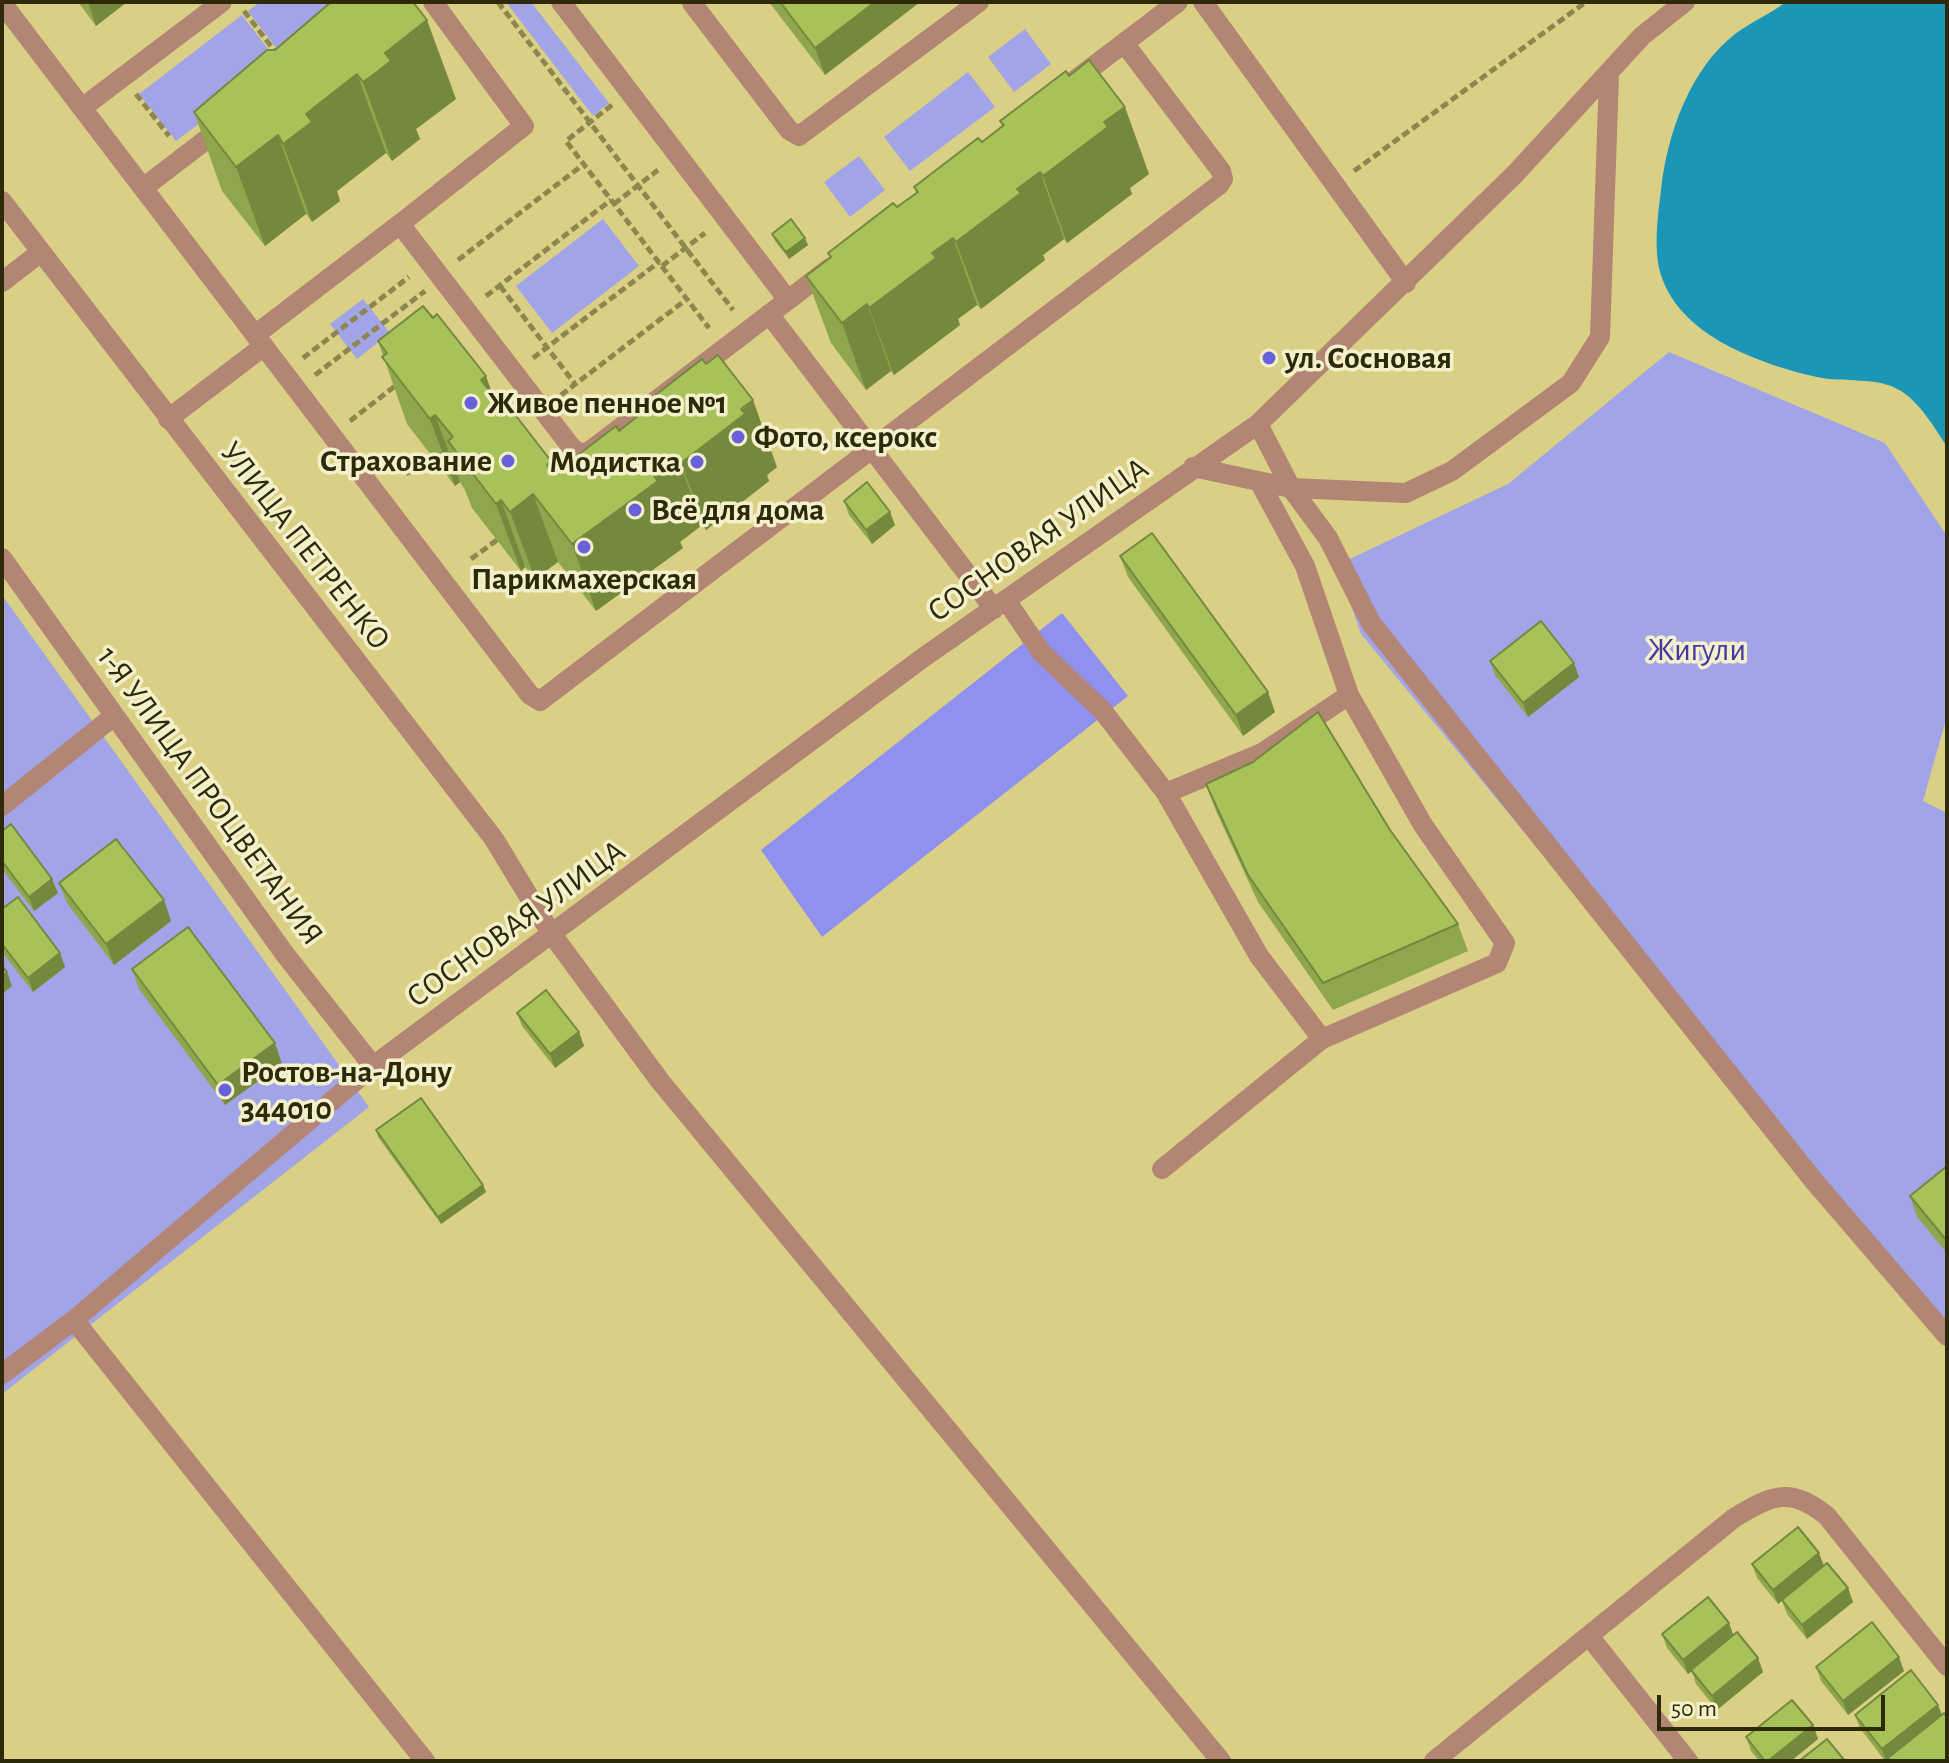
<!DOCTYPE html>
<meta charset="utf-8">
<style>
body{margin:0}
#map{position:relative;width:1949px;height:1763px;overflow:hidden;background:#dad085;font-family:"Alegreya Sans",sans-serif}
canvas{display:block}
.frame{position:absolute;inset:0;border:4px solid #2d2909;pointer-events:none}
.scale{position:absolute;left:1657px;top:1695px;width:228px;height:36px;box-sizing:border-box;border:4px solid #2d2909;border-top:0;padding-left:10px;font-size:24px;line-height:28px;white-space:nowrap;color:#2d2909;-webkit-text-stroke:6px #f4f0cb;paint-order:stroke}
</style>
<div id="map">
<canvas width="1949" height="1763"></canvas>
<div class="frame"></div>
<div class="scale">50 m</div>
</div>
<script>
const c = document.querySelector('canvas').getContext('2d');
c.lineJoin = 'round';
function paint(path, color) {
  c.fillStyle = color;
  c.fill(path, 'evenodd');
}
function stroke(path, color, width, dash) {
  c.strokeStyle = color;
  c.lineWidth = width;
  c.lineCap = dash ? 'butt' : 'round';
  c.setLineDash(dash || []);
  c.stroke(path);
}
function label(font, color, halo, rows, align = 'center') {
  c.font = font + ' "Alegreya Sans",sans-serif';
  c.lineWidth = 7;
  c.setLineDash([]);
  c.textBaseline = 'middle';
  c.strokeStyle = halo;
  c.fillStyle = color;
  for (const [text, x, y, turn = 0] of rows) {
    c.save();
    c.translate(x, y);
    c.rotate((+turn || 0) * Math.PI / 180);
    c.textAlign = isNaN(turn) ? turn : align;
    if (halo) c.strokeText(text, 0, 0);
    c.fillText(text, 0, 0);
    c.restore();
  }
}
paint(new Path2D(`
 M 260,2 L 330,2 L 341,15 L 284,58 L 248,11 Z
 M 506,2 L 531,2 L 609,103 L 593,116 Z
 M 242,15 L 279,63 L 176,141 L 139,94 Z
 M 1025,29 L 1051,64 L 1014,92 L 988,57 Z
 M 968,72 L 995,107 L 910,171 L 884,137 Z
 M 859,156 L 885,190 L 850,217 L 824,182 Z
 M 603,219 L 639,266 L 552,333 L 516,286 Z
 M 363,299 L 390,333 L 357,359 L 330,324 Z
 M 1669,352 L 1885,443 L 1947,536 L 1947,716 L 1923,801 L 1947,813 L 1947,1346 L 1361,634 L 1337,565 L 1508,484 Z
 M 2,595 L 369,1107 L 2,1394 Z`), '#a1a4e6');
paint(new Path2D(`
 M 1062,613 L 1128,696 L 822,937 L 761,850 Z`), '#9090ee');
paint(new Path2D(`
 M 1786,2 L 1947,2 L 1947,447 C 1935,428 1920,403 1901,391 C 1878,376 1843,383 1817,377 C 1760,364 1680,336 1661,275 C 1653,250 1658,215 1661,190 C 1667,134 1690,69 1735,34 C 1751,22 1770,14 1786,2 Z`), '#1c96b6');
stroke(new Path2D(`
 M 498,2 L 733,310
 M 244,11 L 277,54
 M 136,94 L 169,136
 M 612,105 L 566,141 L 709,328
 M 1354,171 L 1586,2
 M 614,204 L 658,170
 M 458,260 L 584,164
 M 662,266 L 705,233
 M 500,286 L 575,384
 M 486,296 L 611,200
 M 303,358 L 409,277
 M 533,358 L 659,262
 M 315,375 L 425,291
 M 561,395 L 687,299
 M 350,421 L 399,383
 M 406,474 L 431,455
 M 471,559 L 497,540
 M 651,572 L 658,581`), '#8d864e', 5, [8, 4]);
stroke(new Path2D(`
 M 433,2 L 524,126 L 400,224 L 572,448 L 581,454 L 590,451 L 830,268
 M 561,2 L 788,300
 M 1203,2 L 1406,283
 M 2,3 L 143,188
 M 692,3 L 789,130 L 799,136 L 979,2
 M 1124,43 L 1178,2
 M 82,108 L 222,2
 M 224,126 L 143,188 L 530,695 L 540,701 L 1219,185 L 1223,179 L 1221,171 L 1124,43 L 1074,81
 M 2,201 L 494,839 L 551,933 L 660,1081 L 1221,1761
 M 2,282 L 41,252
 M 769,314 L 994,609
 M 255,335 L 400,224
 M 168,419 L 264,346
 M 1258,424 L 1291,488 L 1328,538 L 1371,623 L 1814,1181 L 1947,1336
 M 1193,467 L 1291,488 L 1406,493 L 1452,471 L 1571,383 L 1600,337 L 1609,75
 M 2,558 L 284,953 L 373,1066
 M 1006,600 L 1042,653 L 1102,710 L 1166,793 L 1259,956 L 1322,1039
 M 1166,793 L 1262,753 L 1349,695
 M 2,806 L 114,716
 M 1162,1169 L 1322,1039 L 1497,963 L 1505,943 L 1423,825 L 1349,695 L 1305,566 L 1260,483
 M 74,1320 L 425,1761
 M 2,1374 L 74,1320 L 373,1066 L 924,657 L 1258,424 L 1515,174 L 1642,36 L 1685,2
 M 1589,1636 L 1688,1761
 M 1434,1761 L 1734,1518 C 1772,1495 1790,1486 1827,1516 L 1947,1666`), '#b28574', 20);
paint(new Path2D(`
 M 78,2 L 127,2 L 96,26 Z
 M 769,2 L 920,2 L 825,75 Z
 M 267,50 L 456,99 L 416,129 L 420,139 L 392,161 L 386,153 L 337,191 L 340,201 L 312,222 L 306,214 L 265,246 L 222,191 L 194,112 Z
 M 1000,121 L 1149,174 L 1130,188 L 1132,194 L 1067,243 L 1064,239 L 1043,255 L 1045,260 L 981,309 L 977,305 L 958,319 L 960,325 L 894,375 L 891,371 L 866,390 L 831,343 L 806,276 L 830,259 L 828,253 L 897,207 L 916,193 L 914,187 L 982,142 L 1002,127 Z
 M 772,234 L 808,245 L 789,259 L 775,241 Z
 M 433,318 L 486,376 L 492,395 L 555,472 L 619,431 L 641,414 L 639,408 L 777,467 L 767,475 L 769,481 L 706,530 L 702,525 L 680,542 L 683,548 L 596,611 L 558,562 L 535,579 L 525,567 L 521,571 L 472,508 L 465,490 L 460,482 L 455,486 L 407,424 L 378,341 Z
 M 844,501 L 895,525 L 872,544 L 849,515 Z
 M 1120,556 L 1275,712 L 1243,736 L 1128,577 Z
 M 1490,661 L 1579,677 L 1528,717 L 1495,675 Z
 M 1206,784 L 1390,830 L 1458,924 L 1468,951 L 1333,1010 L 1258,902 L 1216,811 Z
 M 2,831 L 58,893 L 34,911 L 2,869 Z
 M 59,883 L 164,900 L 171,921 L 114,965 L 67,903 Z
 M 2,909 L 65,967 L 33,992 L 2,952 Z
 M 132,969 L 282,1064 L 225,1105 L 139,989 Z
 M 517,1013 L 579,1032 L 584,1046 L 555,1068 L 522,1026 Z
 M 376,1130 L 483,1185 L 486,1192 L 441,1224 L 378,1137 Z
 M 1947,1166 L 1947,1253 L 1917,1217 L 1910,1196 Z
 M 1752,1564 L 1824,1566 L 1853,1602 L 1807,1639 L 1787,1614 L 1782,1601 L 1778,1604 L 1757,1578 Z
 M 1729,1623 L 1733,1636 L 1758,1658 L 1763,1672 L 1717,1710 L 1696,1684 L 1692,1671 L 1688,1674 L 1667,1648 L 1662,1634 Z
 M 1816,1667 L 1904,1671 L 1848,1715 L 1821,1681 Z
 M 1938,1705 L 1942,1715 L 1947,1761 L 1885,1761 L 1860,1728 L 1855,1715 Z
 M 1813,1725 L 1818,1739 L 1791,1761 L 1759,1761 L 1751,1751 L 1746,1737 Z`), '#8fa74c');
paint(new Path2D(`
 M 88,2 L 127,2 L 96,26 Z
 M 875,2 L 920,2 L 825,75 L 815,48 Z
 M 427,20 L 456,99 L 416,129 L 420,139 L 392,161 L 363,82 L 385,53 Z
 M 357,74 L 386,153 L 337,191 L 340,201 L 312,222 L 283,144 L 306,114 Z
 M 1125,107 L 1149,174 L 1130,188 L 1132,194 L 1067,243 L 1043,176 L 1104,122 Z
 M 278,135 L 306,214 L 265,246 L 236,167 Z
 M 1040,172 L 1064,239 L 1043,255 L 1045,260 L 981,309 L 956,242 L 1017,189 Z
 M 805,238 L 808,245 L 789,259 L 786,252 Z
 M 953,238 L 977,305 L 958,319 L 960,325 L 894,375 L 869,308 L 932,253 Z
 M 867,304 L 891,371 L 866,390 L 842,323 Z
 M 486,376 L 510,444 L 481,380 Z
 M 753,400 L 777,467 L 767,475 L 769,481 L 706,530 L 681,463 Z
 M 435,415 L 460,482 L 455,486 L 430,419 Z
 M 678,458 L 702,525 L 680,542 L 683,548 L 596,611 L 572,544 Z
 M 551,461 L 576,529 L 547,465 Z
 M 533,494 L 558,562 L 535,579 L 510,512 Z
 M 501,500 L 525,567 L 521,571 L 496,504 Z
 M 890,512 L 895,525 L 872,544 L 866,530 Z
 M 1574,663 L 1579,677 L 1528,717 L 1523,703 Z
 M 1268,692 L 1275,712 L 1243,736 L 1236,715 Z
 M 52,879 L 58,893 L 34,911 L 29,897 Z
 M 164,900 L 171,921 L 114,965 L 106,944 Z
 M 60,953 L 65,967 L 33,992 L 28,978 Z
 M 7,972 L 12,986 L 2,994 L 2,976 Z
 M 579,1032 L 584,1046 L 555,1068 L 550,1054 Z
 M 275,1043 L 282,1064 L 225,1105 L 218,1085 Z
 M 483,1185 L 486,1192 L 441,1224 L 438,1217 Z
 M 1819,1553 L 1824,1566 L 1778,1604 L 1773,1590 Z
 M 1848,1588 L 1853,1602 L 1807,1639 L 1802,1625 Z
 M 1729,1623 L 1734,1637 L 1688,1674 L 1683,1660 Z
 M 1899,1657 L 1904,1671 L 1848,1715 L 1843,1701 Z
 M 1758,1658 L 1763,1672 L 1717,1710 L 1712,1696 Z
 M 1938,1705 L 1943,1719 L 1888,1758 L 1889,1761 L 1886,1761 L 1882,1749 Z
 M 1813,1725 L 1818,1739 L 1791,1761 L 1768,1761 Z`), '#74883e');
const building = new Path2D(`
 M 331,2 L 413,2 L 427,20 L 385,53 L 391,61 L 377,72 L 363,82 L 357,74 L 306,114 L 312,122 L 283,144 L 278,135 L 236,167 L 194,112 L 267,50 L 275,50 Z
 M 780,2 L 875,2 L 815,48 Z
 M 1089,60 L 1125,107 L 1104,122 L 1108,127 L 1043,176 L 1040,172 L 1017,189 L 1021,193 L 956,242 L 953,238 L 932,253 L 936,258 L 869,308 L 867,304 L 842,323 L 806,276 L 831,257 L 828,253 L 893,203 L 897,207 L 918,192 L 914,187 L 978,138 L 982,142 L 1004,125 L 1000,121 L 1066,71 L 1069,76 Z
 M 791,219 L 805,238 L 786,252 L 772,234 Z
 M 423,306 L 433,318 L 437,314 L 486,376 L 481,380 L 498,402 L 503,399 L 551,461 L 547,465 L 553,474 L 616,426 L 619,431 L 643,412 L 639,408 L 702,359 L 706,364 L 718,355 L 753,400 L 741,409 L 745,414 L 681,463 L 678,458 L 654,476 L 658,481 L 572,544 L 533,494 L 510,512 L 501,500 L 496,504 L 448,441 L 453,437 L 435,415 L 430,419 L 382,357 L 387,353 L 378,341 Z
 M 867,482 L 890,512 L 866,530 L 844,501 Z
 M 1152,533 L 1268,692 L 1236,715 L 1120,556 Z
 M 1541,621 L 1574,663 L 1523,703 L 1490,661 Z
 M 1318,712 L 1390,830 L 1458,924 L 1323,983 L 1248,875 L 1206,784 L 1253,762 Z
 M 11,824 L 52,879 L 29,897 L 2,861 L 2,831 Z
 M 116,839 L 164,900 L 106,944 L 59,883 Z
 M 18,897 L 60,953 L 28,978 L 2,944 L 2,909 Z
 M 188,927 L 275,1043 L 218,1085 L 132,969 Z
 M 2,966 L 7,972 L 2,976 Z
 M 546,990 L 579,1032 L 550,1054 L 517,1013 Z
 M 421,1098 L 483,1185 L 438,1217 L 376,1130 Z
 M 1947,1166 L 1947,1241 L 1910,1196 Z
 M 1798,1527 L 1819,1553 L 1773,1590 L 1752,1564 Z
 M 1827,1563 L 1848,1588 L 1802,1625 L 1782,1600 Z
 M 1708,1597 L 1729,1623 L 1683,1660 L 1662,1634 Z
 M 1872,1622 L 1899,1657 L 1843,1701 L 1816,1667 Z
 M 1737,1632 L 1758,1658 L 1712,1696 L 1691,1670 Z
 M 1911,1670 L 1938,1705 L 1882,1749 L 1855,1715 Z
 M 1792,1700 L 1813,1725 L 1768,1761 L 1765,1761 L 1746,1737 Z
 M 1944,1713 L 1947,1717 L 1947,1761 L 1891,1761 L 1888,1758 Z
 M 1827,1739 L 1845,1761 L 1799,1761 Z`);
paint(building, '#a6c258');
stroke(building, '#74883e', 2);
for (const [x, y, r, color] of [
 [1269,358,8,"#6961db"],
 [471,403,8,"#6961db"],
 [738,437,8,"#6961db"],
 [508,461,8,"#6961db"],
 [697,462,8,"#6961db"],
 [635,510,8,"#6961db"],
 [584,547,8,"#6961db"],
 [225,1090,8,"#6961db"]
]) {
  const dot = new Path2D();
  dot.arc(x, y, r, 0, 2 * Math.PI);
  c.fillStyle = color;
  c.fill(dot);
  stroke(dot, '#f4f0cb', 3);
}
label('bold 32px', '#2d2909', '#f4f0cb', [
 ["ул. Сосновая",1285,358],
 ["Живое пенное №1",487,403],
 ["Фото, ксерокс",754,437],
 ["Страхование",492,461,"right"],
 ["Модистка",681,462,"right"],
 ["Всё для дома",651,510],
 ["Парикмахерская",584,579,"center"],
 ["Ростов-на-Дону",241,1072],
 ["344010",241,1109]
], 'left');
label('32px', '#2d2909', '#f4f0cb', [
 ["СОСНОВАЯ УЛИЦА",1038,540,-35],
 ["УЛИЦА ПЕТРЕНКО",305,546,52],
 ["1-Я УЛИЦА ПРОЦВЕТАНИЯ",210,796,54],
 ["СОСНОВАЯ УЛИЦА",516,924,-36]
]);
label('32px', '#4538a4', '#f4f0cb', [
 ["Жигули",1697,650]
]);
</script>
